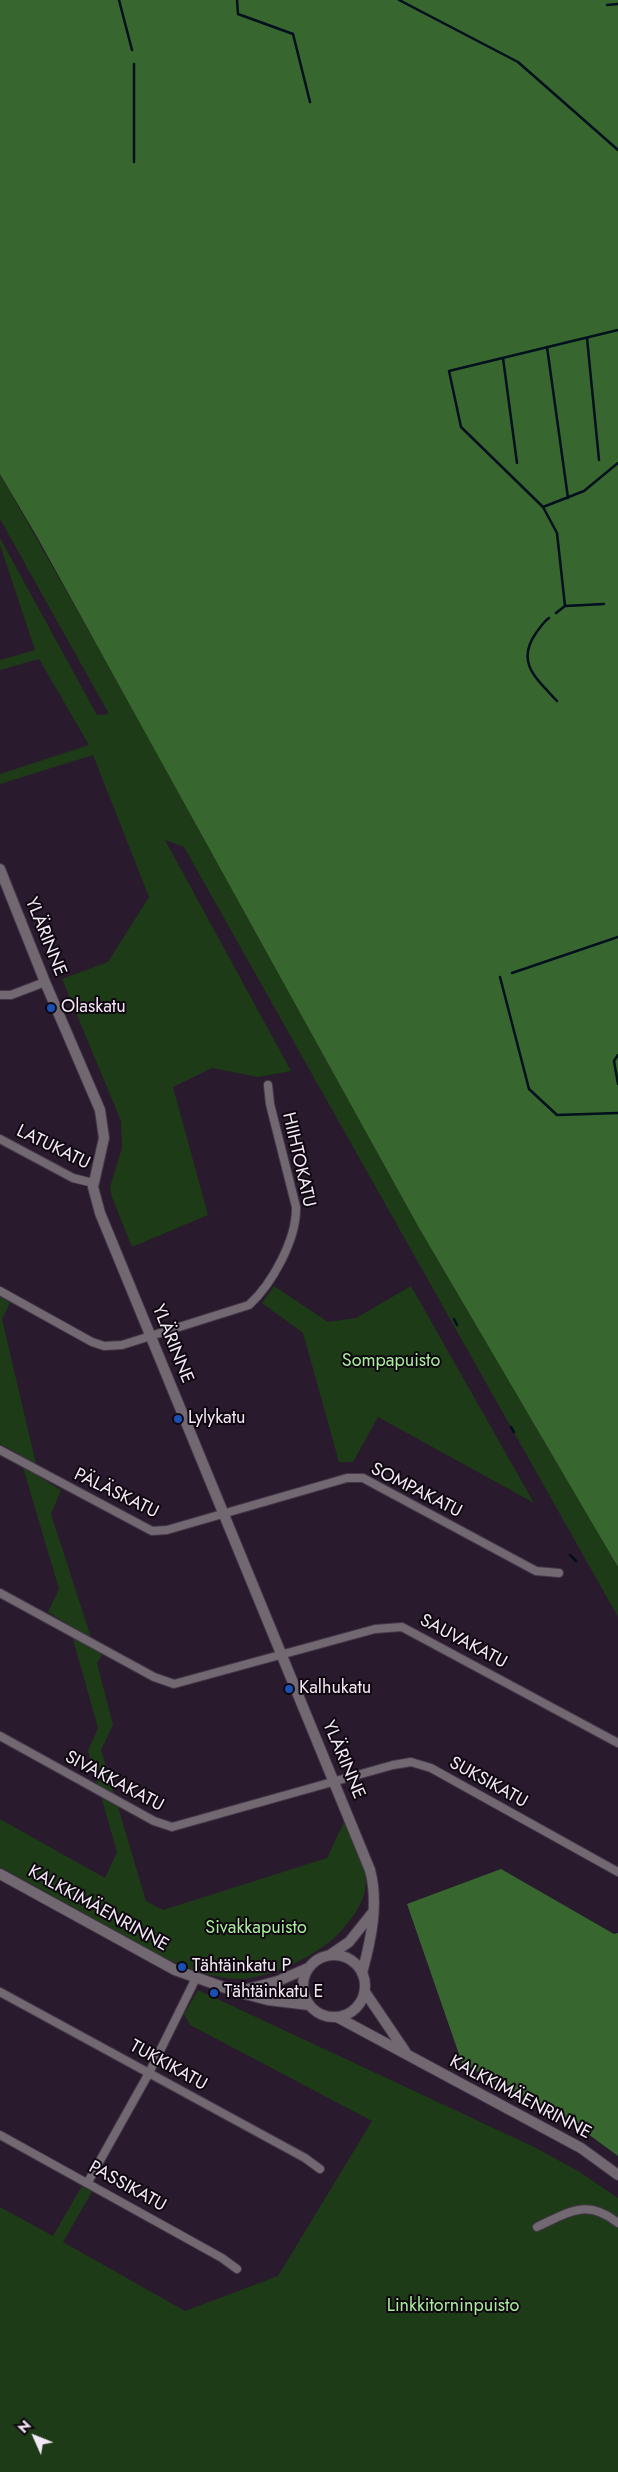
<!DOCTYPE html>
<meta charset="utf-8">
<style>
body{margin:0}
#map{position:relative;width:618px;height:2472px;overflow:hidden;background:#2a1a2d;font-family:Jost,sans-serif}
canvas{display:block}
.north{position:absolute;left:10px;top:2412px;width:50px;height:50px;-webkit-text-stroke:4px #0f0810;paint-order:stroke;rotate:314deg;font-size:14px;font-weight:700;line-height:20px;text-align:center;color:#f3e8f5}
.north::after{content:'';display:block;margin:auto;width:18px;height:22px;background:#f3e8f5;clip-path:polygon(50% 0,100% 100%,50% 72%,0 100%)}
</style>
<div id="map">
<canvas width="618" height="2472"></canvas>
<div class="north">N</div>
</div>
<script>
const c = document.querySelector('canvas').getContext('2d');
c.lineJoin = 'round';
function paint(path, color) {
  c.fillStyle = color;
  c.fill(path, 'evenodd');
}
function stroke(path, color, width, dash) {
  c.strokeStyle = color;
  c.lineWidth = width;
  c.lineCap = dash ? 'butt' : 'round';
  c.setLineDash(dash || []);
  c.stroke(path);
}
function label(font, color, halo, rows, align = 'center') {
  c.font = font + ' Jost,sans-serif';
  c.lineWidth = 4;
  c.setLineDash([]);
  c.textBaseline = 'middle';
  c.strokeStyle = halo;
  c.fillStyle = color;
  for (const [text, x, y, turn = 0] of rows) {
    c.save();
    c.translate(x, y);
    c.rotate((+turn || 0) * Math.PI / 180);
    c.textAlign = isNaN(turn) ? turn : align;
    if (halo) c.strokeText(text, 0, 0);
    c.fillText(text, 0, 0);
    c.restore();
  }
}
paint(new Path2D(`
 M 0,474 L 618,1567 L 618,1617 L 184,847 L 165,840 L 291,1071 L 258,1077 L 212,1068 L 173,1087 L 208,1215 L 132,1247 L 112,1197 L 110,1187 L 122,1148 L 121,1121 L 62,979 L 108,962 L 149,897 L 93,755 L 0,784 L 0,774 L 89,745 L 39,659 L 0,670 L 0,660 L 35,650 L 0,545 L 0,538 L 97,715 L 109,714 L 0,519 Z
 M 274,1286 L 328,1322 L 356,1318 L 411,1286 L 534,1503 L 378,1417 L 353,1462 L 339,1462 L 303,1333 L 262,1303 Z
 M 0,1297 L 10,1303 L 2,1319 L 39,1477 L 61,1490 L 51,1514 L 95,1650 L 102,1655 L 97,1663 L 113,1725 L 101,1750 L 146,1901 L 163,1910 L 327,1858 L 344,1822 C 367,1869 380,1888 341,1931 C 319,1955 269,1980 236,1979 C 188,1976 147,1948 107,1926 C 71,1906 36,1887 0,1867 L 0,1819 L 105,1878 L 117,1852 L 88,1751 L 98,1728 L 69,1625 L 48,1612 L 59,1589 L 19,1454 L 0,1444 Z
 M 198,1990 L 534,2147 L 578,2171 L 618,2198 L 618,2472 L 0,2472 L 0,2207 L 53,2236 L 83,2184 L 93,2190 L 63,2242 L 185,2311 L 278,2276 L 372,2121 L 190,2025 L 184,2014 Z`), '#1d3b17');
paint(new Path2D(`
 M 0,0 L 618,0 L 618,1567 L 418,1226 L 36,535 L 0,474 Z
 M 501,1869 L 614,1934 L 618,1933 L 618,2156 L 588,2134 L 462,2063 L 407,1904 Z`), '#37672e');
stroke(new Path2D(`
 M 119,0 L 132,50
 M 237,0 L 238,14 L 293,34 L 310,102
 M 399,0 L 518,62 L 618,150
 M 607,5 L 618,4
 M 134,64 L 134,162
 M 587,338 L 599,460
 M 547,347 L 568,498
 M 503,358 L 517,463
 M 543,507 L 584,491 L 618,463
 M 604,604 L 565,606 L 557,533 L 543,507 L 461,427 L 449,371 L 618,330
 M 556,613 L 565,606
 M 549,618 C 543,622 540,628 536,633 C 515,663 537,679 557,701
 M 512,973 L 618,937
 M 500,977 L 529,1089 L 557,1115 L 618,1113
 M 618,1055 L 614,1061 L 618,1084
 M 454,1319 L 457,1325
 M 511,1427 L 514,1432
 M 570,1555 L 576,1561`), '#010f1f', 2.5);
const minor = new Path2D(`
 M 0,995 L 11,995 L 45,982
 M 0,1139 L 73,1178 L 93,1183
 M 0,1291 L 92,1342 L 104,1346 L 122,1345 L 249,1305 C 272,1284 297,1239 296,1207 L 270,1104 L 268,1085
 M 0,1450 L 152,1531 L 167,1530 L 347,1478 L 363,1478 L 536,1571 L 559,1573
 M 0,1593 L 154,1677 L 174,1684 L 375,1629 L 402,1627 L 618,1743
 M 0,1736 L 154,1821 L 172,1827 L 393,1765 L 411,1762 L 431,1768 L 618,1872
 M 0,1992 L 305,2158 L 320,2169
 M 0,2135 L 222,2258 L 237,2269
 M 88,2182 L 149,2073 L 196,1978
 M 537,2227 C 569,2212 587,2198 618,2223`);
const tertiary = new Path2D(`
 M 0,869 L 45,982 L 100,1110 L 104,1138 L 93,1187 L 100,1213 L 370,1870 C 379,1904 371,1940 362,1973
 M 0,1874 L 175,1970 L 237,1992 L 268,2000 L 309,2005
 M303 1986a31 31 0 1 1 62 0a31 31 0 1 1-62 0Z
 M 330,1955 L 349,1942 L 373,1912
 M 237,1992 L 278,1981 L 308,1968
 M 365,1992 L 405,2051
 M 337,2017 L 581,2148 L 618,2175`);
stroke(minor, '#463749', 10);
stroke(tertiary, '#463749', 12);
stroke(minor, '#716872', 8);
stroke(tertiary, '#716872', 10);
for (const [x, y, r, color] of [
 [51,1008,5,"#1a4fb4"],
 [178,1419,5,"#1a4fb4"],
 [289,1689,5,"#1a4fb4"],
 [182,1967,5,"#1a4fb4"],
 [214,1993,5,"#1a4fb4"]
]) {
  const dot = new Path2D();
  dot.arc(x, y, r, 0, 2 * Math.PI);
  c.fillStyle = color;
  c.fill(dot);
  stroke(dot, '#0f0810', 2);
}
label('18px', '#f3e8f5', '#0f0810', [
 ["YLÄRINNE",45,937,68],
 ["LATUKATU",53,1148,26],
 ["HIIHTOKATU",298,1160,77],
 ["YLÄRINNE",172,1344,68],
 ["SOMPAKATU",416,1491,27],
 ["PÄLÄSKATU",116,1494,26],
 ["SAUVAKATU",463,1642,28],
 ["YLÄRINNE",343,1760,67],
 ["SIVAKKAKATU",114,1782,28],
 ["SUKSIKATU",488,1783,29],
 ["KALKKIMÄENRINNE",98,1909,29],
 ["TUKKIKATU",168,2066,29],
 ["KALKKIMÄENRINNE",520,2098,28],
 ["PASSIKATU",127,2187,29]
]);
label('18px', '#f3e8f5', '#0f0810', [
 ["Olaskatu",61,1008],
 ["Lylykatu",188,1419],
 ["Kalhukatu",299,1689],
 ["Tähtäinkatu P",192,1967],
 ["Tähtäinkatu E",224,1993]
], 'left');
label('18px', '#a8ee9b', '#0f0810', [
 ["Sompapuisto",391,1362],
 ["Sivakkapuisto",256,1929],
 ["Linkkitorninpuisto",453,2307]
]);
</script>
